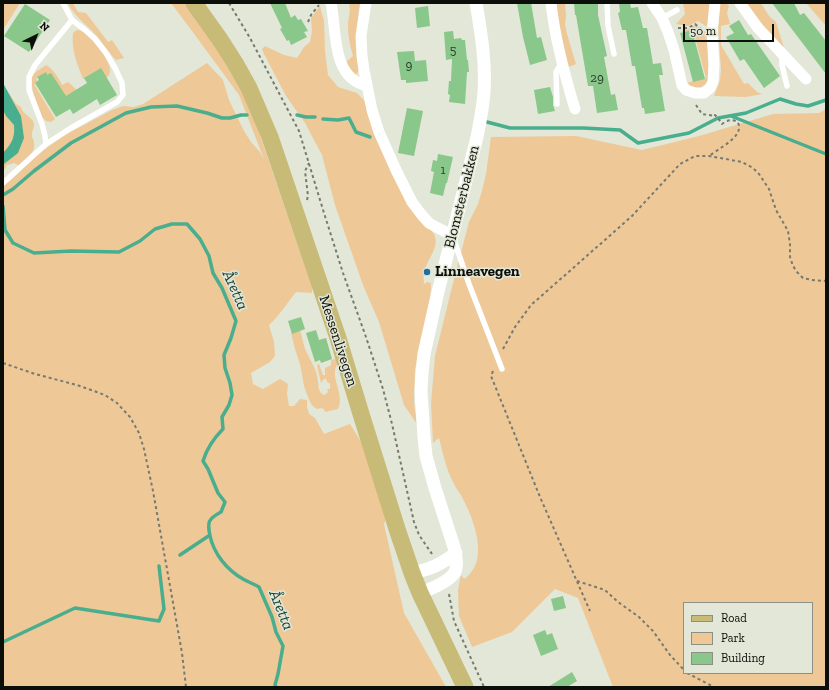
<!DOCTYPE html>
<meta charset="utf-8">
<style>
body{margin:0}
#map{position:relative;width:829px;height:690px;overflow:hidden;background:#e2e7d7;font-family:"Zilla Slab",serif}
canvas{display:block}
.frame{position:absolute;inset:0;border:4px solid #0c0e09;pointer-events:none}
.legend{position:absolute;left:683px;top:602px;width:130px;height:72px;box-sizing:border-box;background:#e2e7d7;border:1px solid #8c9085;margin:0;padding:5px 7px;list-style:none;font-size:12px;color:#0c0e09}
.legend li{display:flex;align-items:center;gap:8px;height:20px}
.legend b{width:20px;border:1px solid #8c9085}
.north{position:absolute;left:16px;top:16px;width:40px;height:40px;-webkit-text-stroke:3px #e2e7d7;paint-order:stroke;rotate:43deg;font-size:11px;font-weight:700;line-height:16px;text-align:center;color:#0c0e09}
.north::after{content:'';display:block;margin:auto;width:14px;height:18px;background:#0c0e09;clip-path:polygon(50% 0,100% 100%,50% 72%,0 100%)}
.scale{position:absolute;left:683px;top:24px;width:91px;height:18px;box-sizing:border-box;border:2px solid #0c0e09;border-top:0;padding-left:5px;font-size:12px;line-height:14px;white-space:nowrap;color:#0c0e09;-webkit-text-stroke:3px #e2e7d7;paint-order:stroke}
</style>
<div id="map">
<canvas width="829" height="690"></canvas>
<div class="frame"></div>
<ul class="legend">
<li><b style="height:5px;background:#c8bb77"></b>Road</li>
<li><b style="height:11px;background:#efc898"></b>Park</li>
<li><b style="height:11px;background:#89c78a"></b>Building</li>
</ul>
<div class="north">N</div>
<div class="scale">50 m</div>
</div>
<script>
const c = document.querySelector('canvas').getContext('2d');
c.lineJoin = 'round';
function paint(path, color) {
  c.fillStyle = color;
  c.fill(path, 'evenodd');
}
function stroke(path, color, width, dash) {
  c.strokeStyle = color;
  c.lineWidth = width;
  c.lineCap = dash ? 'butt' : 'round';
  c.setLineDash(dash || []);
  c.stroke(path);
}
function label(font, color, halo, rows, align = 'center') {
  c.font = font + ' "Zilla Slab",serif';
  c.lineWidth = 3;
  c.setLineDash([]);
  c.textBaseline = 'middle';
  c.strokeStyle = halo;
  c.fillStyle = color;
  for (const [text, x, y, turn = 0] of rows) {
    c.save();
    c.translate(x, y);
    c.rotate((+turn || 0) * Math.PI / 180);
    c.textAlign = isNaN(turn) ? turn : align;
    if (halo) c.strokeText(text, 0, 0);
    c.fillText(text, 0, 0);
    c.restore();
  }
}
paint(new Path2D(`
 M 3,3 L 20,3 L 3,30 Z
 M 68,3 L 73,3 L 78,12 L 86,13 L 108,42 L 112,40 L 124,58 L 116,60 C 108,52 103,43 96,35 C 86,24 74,16 68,3 Z
 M 171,3 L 187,3 L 209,33 L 251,109 L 312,287 L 312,293 L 296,292 C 287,303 280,315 269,325 L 274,342 L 275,356 L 270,362 L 251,373 L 253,384 L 263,389 L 280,379 L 288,384 L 287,394 L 289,406 L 294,406 L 300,399 L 307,400 L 307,407 L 309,414 L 315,418 L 324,434 L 350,424 L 365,448 L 386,519 L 384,524 L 404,613 L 446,687 L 3,687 L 3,186 L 12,179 L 38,154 L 65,135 L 112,110 L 123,106 L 134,107 L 143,104 L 154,97 L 207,63 L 223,80 L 229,100 L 244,131 L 251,142 L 260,152 L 264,159 L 239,95 L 189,27 Z
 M 349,3 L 360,3 C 356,25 358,47 359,70 L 356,75 L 351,72 L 346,62 L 353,56 C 350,46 348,36 348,26 C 348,17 351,13 349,3 Z
 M 554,3 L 565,3 L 566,15 L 565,24 L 567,34 L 576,64 L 566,68 Z
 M 683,3 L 711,3 L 709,28 L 698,21 L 688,26 L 676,24 L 685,14 Z
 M 720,3 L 726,3 L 729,6 L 727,13 L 730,24 L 721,26 L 721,45 L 744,84 L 748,83 L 757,92 L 762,94 L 746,97 L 714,96 L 720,80 L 721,70 L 718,26 Z
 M 746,3 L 761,3 L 769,16 L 776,22 L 784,48 L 761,23 Z
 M 806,3 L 826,3 L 826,26 Z
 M 320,6 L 324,21 L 325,51 L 328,75 L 338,87 L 357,93 L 364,100 L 368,111 L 430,229 C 445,244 426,258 424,274 C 423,277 424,281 424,284 L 427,282 L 431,283 L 430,308 L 420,345 L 415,369 L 414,403 L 417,424 L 404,405 L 379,322 L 363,285 L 335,205 L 322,155 L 305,123 L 286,96 L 264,54 L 262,49 L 265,46 L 284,55 L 297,58 L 304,47 L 310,42 L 312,31 L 311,18 Z
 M 695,25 L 708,33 L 709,81 L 699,89 L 692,88 L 686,83 L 706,78 L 693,30 L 682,32 L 684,30 L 688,29 Z
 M 77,30 C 89,30 110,59 110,70 C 110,74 109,76 106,78 L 100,69 L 83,79 C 77,64 71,49 73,33 Z
 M 46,65 C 54,70 58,77 62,85 L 68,82 L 77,90 L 65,97 L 44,73 L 36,78 L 38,82 L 34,84 L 55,119 L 51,122 L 46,121 C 45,120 43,118 42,117 C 38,109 28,82 33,75 C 36,71 42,68 46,65 Z
 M 3,84 L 16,104 L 21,107 C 23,115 29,115 33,121 C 36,127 31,131 32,136 C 32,138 34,140 34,142 C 36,152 26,160 20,166 L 14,163 L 7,165 L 3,172 Z
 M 826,109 L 826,687 L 613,687 L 578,598 L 555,589 L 512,632 L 472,647 L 459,616 L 458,590 L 461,575 L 464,579 C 467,577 470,574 472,571 C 486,553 473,518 464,501 C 461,494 456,489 453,482 C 446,469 443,453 439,438 L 433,443 L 431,404 L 435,356 L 453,283 L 469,222 L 478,204 L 482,191 L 486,174 L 491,137 L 576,136 L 642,150 L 699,136 L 773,114 L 819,113 ZM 684,603 L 812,603 L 812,673 L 684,673 Z
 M 300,330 C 302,336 303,343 305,349 C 310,361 317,368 318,382 C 319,388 318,392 324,395 L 326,394 L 328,392 L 327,389 L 330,389 L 330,383 L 328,383 L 326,379 L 324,379 L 321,383 L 317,365 L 319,364 L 323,375 L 325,375 L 325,368 L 331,365 L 331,360 L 335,359 L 334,349 L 338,362 C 337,365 335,368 335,371 C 334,384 344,396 338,409 L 325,412 L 324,409 L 321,408 L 317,409 L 314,407 L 311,404 L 306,392 L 304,386 L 300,364 L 295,349 L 291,333 Z`), '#efc898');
paint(new Path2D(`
 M 3,83 L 21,116 L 24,138 L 18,153 L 4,164 L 4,176 L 3,176 L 3,153 C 12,143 15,138 14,125 L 6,116 L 3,110 Z`), '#49ae8d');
stroke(new Path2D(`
 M 297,115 L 306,117 L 315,117
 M 731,116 L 826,154
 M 323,119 L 338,120 L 349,118 L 356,132 L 370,137
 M 487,122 L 510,128 L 583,128 L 620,130 L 638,143 L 689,133 L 718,118 L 746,113 L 780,99 L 796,104 L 808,106 L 826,100
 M 3,195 L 13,189 L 34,171 L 71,143 L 126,113 L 151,107 L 177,106 L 207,113 L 222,118 L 230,118 L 241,115 L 247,115
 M 3,206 L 5,230 L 13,243 L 34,253 L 71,251 L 119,252 L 140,241 L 155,229 L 172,224 L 187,224 L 200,239 L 209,256 L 213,273 L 222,288 L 236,321 L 231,338 L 224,355 L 225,368 L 230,383 L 232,395 L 229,405 L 222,417 L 223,429 C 214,438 207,448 203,461 L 208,469 L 218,493 L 225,502 L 221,512 C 208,519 207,522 210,536 C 214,554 227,570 243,579 C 248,582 254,584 259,587 L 272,617 L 276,632 L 283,646 L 278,674 L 275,685 L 276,687
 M 180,555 L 210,535
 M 3,642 L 75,608 L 159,621 L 164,609 L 159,566`), '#49ae8d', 3.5);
paint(new Path2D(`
 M 270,3 L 285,3 L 291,18 L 295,15 L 298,20 L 301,19 L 308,31 L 304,32 L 307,37 L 291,45 L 289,40 L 287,41 L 280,29 L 282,28 Z
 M 517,3 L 531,3 L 537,38 L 541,37 L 547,60 L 530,65 L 523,37 Z
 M 574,3 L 598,3 L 598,15 L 607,56 L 604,57 L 611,95 L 615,94 L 618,110 L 597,113 L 593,86 L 588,86 L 576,15 L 575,15 Z
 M 619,3 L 630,3 L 631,8 L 638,7 L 643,28 L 647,28 L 653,64 L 661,63 L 663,75 L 659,75 L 665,111 L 645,114 L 644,108 L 642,108 L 635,66 L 632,66 L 626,30 L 622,30 L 618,13 L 620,12 Z
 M 772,3 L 794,3 L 800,15 L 804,13 L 826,41 L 826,74 Z
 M 25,4 L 50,20 L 29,52 L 4,36 Z
 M 428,6 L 430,26 L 417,28 L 415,8 Z
 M 739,20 L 748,35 L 751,34 L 780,76 L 764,88 L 744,59 L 740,61 L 726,37 L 734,33 L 729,26 Z
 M 692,30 L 705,79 L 693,82 L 680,33 Z
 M 453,31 L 454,39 L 461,38 L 462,40 L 465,40 L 467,60 L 468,60 L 469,72 L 467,72 L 465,104 L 449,102 L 450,95 L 448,94 L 449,81 L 451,81 L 452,59 L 446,60 L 444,32 Z
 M 414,51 L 415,61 L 426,60 L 428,81 L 406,83 L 406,80 L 401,80 L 397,52 Z
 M 101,68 L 117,95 L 100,105 L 97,99 L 73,114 L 70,109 L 56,117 L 35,83 L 39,80 L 37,77 L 46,72 L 47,75 L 51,73 L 66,96 L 87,83 L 84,78 Z
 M 550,87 L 553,97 L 553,105 L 555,111 L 538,114 L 534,90 Z
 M 407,108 L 423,111 L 414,156 L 398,153 Z
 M 438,154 L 453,157 L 447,183 L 446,183 L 443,196 L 430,193 L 434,172 L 431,171 L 433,160 L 437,161 Z
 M 301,317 L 305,329 L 292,334 L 288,321 Z
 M 316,330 L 319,340 L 326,338 L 332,359 L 321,363 L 320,360 L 315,362 L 306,333 Z
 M 563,596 L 566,608 L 554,611 L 551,599 Z
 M 545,630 L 547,635 L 552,633 L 558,649 L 541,656 L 533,635 Z
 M 572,672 L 577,681 L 567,687 L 548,687 Z`), '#89c78a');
stroke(new Path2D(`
 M 229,3 L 250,38 L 299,131 L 324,213 L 343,273 L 366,337 L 383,389 L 392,424 L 414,522 L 419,535 L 432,554
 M 308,22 L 311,15 L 319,5
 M 678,28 L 688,28 L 695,24 L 701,29
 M 696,105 L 702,114 L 715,116 L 715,115 L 718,118 L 722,124 C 722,124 726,121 727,121 C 735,118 742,123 738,132 C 734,141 717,150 709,156
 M 307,200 L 308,196 L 305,171 L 309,163
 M 503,349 L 515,327 L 531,305 L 572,269 L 632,216 L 680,164 L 695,156 L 709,156 L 742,162 L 753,168 L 759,174 L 769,189 L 776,210 L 788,231 L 790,244 L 790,257 L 793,266 L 797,272 L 803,278 L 812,280 L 826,281
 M 3,363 L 35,374 L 77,385 L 105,395 L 117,403 L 130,417 L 139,433 L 144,449 L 153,491 L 182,653 L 186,687
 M 493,371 L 491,376 L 540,497 L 590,611
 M 577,581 L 605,590 L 618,602 L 639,617 L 653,631 L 670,655 L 684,670
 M 449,594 L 454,621 L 484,687
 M 687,673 L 714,687`), '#767a6f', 2, [3, 3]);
stroke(new Path2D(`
 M 607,3 L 608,26 L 614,54
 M 662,18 L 677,10
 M 782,54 L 782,65 L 787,86
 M 557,104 L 556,72 L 561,64
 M 46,144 L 45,136 L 42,124 L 29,90 L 29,77 L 35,65 L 72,20
 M 3,183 L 46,144 L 71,128 L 117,102 L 123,95 L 122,83 L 115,68 L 106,53 L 95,39 L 84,29 L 72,20 L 63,3
 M 454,240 L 469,284 L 502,369`), '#fff', 5.5);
stroke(new Path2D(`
 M 331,3 C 337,31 331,78 367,86
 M 366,3 L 361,36 L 362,56 L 364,70 L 372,110 L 379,132 L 396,170 L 412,202 L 421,214 L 429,223 L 436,227 L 452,235
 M 551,3 C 555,40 564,73 575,109
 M 652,3 L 662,18 L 668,32 L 674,50 L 682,85 L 686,90 L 695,93 L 704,93 L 710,88 L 713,82 L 714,65 L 712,33 L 715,3
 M 740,3 L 758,28 L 806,79`), '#fff', 11);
stroke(new Path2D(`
 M 412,573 C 431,569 440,565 456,553
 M 420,593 C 431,589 449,582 455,572 C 458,564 456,554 454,547 L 435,488 L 426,456 L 424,437 L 421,392 L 422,373 L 424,354 L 437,296 L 477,137 C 480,122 483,107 484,92 C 486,62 481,32 476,3`), '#fff', 13);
stroke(new Path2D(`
 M 194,3 L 221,41 L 235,63 L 249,88 L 270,137 L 338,338 L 361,414 L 398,532 L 412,573 L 420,593 L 465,687`), '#c8bb77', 17);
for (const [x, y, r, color] of [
 [427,272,4,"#206ea0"]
]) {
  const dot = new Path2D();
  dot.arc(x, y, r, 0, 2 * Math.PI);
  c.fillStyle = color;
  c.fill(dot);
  stroke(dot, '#e2e7d7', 1.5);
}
label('13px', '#2b3c29', null, [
 ["5",453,50],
 ["9",409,65],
 ["29",597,78],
 ["1",443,170]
]);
label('15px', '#0c0e09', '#e2e7d7', [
 ["Blomsterbakken",462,197,-76],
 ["Messenlivegen",338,341,72]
]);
label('bold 15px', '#0c0e09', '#e2e7d7', [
 ["Linneavegen",435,272]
], 'left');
label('italic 16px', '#123e31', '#e2e7d7', [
 ["Åretta",235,290,66],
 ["Åretta",281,610,68]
]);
</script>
